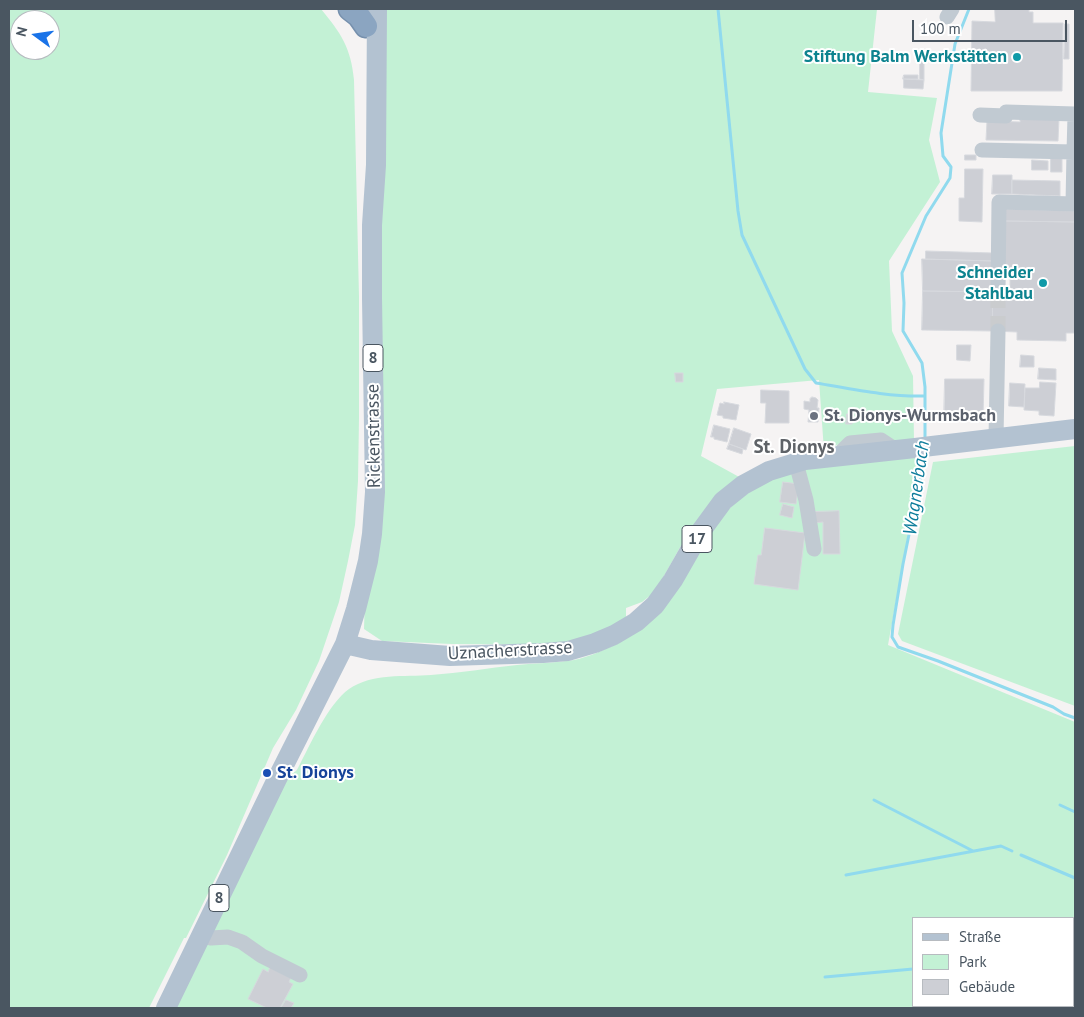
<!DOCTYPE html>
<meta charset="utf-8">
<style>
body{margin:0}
#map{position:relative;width:1084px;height:1017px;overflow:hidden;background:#f5f3f3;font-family:"PT Sans",sans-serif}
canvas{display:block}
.frame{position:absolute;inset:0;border:10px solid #4a5661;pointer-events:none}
.legend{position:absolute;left:912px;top:917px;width:162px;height:90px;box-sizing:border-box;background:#fff;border:1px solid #b7bbc0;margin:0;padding:6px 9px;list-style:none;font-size:15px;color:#4a5661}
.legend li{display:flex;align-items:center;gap:10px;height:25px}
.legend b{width:25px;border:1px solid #b7bbc0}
.north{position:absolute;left:10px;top:10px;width:50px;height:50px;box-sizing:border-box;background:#fff;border:1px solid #b7bbc0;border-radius:50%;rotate:284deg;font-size:14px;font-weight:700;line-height:20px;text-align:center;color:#4a5661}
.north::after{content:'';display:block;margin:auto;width:18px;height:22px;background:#1a73e8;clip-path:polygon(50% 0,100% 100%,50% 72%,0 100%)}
.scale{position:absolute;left:912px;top:20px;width:155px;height:22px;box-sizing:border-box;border:2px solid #4a5661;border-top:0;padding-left:6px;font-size:15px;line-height:18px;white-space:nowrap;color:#4a5661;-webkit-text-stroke:4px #fff;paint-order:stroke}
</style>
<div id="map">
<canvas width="1084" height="1017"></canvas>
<div class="frame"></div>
<ul class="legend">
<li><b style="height:6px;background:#b3c2d1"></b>Straße</li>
<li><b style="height:14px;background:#c3f1d5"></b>Park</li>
<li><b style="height:14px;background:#cdcfd5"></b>Gebäude</li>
</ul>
<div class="north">N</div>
<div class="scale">100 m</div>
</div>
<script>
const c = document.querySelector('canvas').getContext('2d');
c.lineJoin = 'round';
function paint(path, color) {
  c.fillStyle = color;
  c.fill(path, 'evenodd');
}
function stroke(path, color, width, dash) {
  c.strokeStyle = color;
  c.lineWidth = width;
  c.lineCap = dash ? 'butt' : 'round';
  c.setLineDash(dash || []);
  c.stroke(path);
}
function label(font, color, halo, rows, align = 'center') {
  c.font = font + ' "PT Sans",sans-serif';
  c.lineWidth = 4;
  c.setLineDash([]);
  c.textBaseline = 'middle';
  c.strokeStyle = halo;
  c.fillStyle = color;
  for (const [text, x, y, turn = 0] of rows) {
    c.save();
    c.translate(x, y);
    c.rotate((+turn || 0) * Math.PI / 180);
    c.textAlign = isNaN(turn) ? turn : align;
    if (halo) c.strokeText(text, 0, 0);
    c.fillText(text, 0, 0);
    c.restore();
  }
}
paint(new Path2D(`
 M 9,9 L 321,9 C 341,33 351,48 354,80 L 359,297 L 359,418 L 358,481 L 355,525 L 348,561 L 339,602 L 319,661 L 296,710 L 273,748 L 227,855 L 186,938 L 184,938 L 149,1008 L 9,1008 ZM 20,20 L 50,20 L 50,50 L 20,50 Z
 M 382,9 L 877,9 L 868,92 L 937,98 L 929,140 L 940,182 L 889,261 L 892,331 L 913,376 L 914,441 L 848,440 L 824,451 L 819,380 L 717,389 L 701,456 L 741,478 L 691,528 L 655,592 L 642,602 L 626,608 L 626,619 L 571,645 L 452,644 L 382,641 L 364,629 Z
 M 1075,446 L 1075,706 L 902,641 L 898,634 L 933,462 Z
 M 922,456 L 888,645 L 1075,722 L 1075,1008 L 166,1008 L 289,775 L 296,771 L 298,768 C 310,745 328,704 349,689 C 372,673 405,677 431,675 C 460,673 488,668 517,665 C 536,663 555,663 574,660 C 589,657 603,650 617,644 L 721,517 L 735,503 L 759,485 L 797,470 ZM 913,918 L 1073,918 L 1073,1006 L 913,1006 Z`), '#c3f1d5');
stroke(new Path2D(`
 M 718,9 L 738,211 L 742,235 L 805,369 L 816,383 C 852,389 888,397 925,396
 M 925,440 L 925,387 L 922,363 L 903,331 L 904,303 L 902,273 L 926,216 L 950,178 L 951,167 L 943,156 L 941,133 L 955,44 L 969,9
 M 925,453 L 924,461 L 903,564 L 893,625 L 892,637 L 898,647 L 938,661 L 1053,707 L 1064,714 L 1075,718
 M 874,800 L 973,851
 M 1060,805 L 1075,812
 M 1021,855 L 1075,878
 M 846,875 L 1001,846 L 1012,851
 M 1073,928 L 1075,927
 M 825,977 L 913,969`), '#90daee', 3);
const building = new Path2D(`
 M 995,9 L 1029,9 L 1029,12 L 1033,12 L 1033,23 L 1063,23 L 1062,91 L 971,91 L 972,21 L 995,22 Z
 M 1065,24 L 1069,24 L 1069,59 L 1064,59 Z
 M 920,61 L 924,61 L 924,80 L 920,79 Z
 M 904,75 L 918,75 L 918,79 L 903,79 Z
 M 904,79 L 924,80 L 923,89 L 904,88 Z
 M 1020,119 L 1059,119 L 1058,141 L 986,140 L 987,121 L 1020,122 Z
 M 965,155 L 976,155 L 976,160 L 965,160 Z
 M 1051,158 L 1062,158 L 1062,172 L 1051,172 Z
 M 1032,160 L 1048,161 L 1048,170 L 1032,170 Z
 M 965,169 L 983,169 L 982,222 L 959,221 L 959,198 L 964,198 Z
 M 993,175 L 1012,175 L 1012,194 L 992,194 Z
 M 1012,180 L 1060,181 L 1060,196 L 1012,194 Z
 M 1005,209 L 1075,211 L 1075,222 L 1005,221 Z
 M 1005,221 L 1075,222 L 1075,333 L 1066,333 L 1066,341 L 1017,340 L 1017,332 L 992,331 L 993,292 L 1010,292 L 1010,274 L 1004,274 Z
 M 926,251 L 993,253 L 993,261 L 926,259 Z
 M 922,259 L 993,261 L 993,292 L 923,291 Z
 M 923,291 L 993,292 L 992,331 L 922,330 Z
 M 957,345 L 971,345 L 970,361 L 957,360 Z
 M 1021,355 L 1034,356 L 1034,367 L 1020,367 Z
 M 1039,368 L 1056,369 L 1056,380 L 1038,379 Z
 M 675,373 L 683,373 L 683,382 L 676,382 Z
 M 945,379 L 984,379 L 983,419 L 944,419 Z
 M 1040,382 L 1056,383 L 1054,416 L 1039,415 L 1039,411 L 1024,410 L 1025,388 L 1039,388 Z
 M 1010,383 L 1025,384 L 1024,407 L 1009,406 Z
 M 761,390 L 789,391 L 789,423 L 765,423 L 766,403 L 761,403 Z
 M 812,397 L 816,398 L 818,400 L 817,408 L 819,408 L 818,422 L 808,422 L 809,410 L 804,409 L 804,401 L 810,402 L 810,399 Z
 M 724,402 L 739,405 L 736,420 L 723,418 L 723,416 L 717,415 L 720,403 L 724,404 Z
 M 847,414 L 853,414 L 852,424 L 846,424 Z
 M 714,425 L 730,429 L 727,442 L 714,439 L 714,437 L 711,437 Z
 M 734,428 L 751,434 L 746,450 L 729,444 Z
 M 729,444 L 743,449 L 742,454 L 727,449 Z
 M 783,482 L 799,484 L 796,504 L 780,502 Z
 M 783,504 L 794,507 L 792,518 L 780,515 Z
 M 839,511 L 840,554 L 823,554 L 823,522 L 813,523 L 813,512 Z
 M 765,528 L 805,533 L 798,590 L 754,584 L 758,555 L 761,555 Z
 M 271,964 L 292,975 L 289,982 L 293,984 L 280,1008 L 267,1008 L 248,999 L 263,969 L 268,972 Z
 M 286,1000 L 294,1003 L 291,1008 L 281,1008 Z`);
paint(building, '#cdcfd5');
stroke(building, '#d7d9de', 1);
stroke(new Path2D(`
 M 998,331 L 998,292`), '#caccce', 15, [15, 8]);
const highway = new Path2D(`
 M 350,9 L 359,16 L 366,26`);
stroke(highway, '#7690ad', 25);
stroke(new Path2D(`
 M 947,17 L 952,9
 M 980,115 L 1006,116 L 1006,112 L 1075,114
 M 982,150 L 1074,152 L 1073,204
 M 1074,152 L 1075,116
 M 998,292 L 999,202 L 1075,204
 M 996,438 L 998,331
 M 837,456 L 850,443 L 881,440 L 896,450
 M 796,463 L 806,500 L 814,549
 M 201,935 L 211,938 L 228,937 L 242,942 L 262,956 L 300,975`), '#c1cad2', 15);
stroke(new Path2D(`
 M 345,644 L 371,650 L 450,656 L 543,653 L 568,651 L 595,643 L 614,635 L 636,622 L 655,605 L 673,580 L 701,531 L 723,501 L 743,485 L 769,471 L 805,460 L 915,448 L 1075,429
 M 166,1008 L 277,779 L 345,644 L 356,609 L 368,561 L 372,534 L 375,492 L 372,298 L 372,225 L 376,165 L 377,9`), '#b3c2d1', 20);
stroke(highway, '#8ba5c1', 22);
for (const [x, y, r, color] of [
 [1017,57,5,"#0f9aa8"],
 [1043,283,5,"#0f9aa8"],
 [814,416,5,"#6b7280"],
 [267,773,5,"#1a4fb4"]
]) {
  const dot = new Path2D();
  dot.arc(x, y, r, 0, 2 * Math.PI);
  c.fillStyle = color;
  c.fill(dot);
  stroke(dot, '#fff', 2);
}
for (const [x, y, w] of [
 [373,358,20],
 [697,539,30],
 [219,898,20]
]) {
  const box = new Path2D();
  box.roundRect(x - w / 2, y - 13.5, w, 27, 4);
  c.fillStyle = '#fff';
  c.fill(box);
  stroke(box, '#4a5661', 1);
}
label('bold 16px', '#4a5661', null, [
 ["8",373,358],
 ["17",697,539],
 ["8",219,898]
]);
label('bold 18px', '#0d838f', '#fff', [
 ["Stiftung Balm Werkstätten",1007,57],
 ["Schneider",1033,273],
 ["Stahlbau",1033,294]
], 'right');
label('bold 18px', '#5b616d', '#fff', [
 ["St. Dionys-Wurmsbach",824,416]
], 'left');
label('18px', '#4a5661', '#fff', [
 ["Rickenstrasse",374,436,-91],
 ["Uznacherstrasse",510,651,-3]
]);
label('bold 18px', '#164399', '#fff', [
 ["St. Dionys",277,773]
], 'left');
label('bold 19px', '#5f6368', '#fff', [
 ["St. Dionys",794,448]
]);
label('italic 19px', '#0c7c9b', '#fff', [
 ["Wagnerbach",917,488,-82]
]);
</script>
